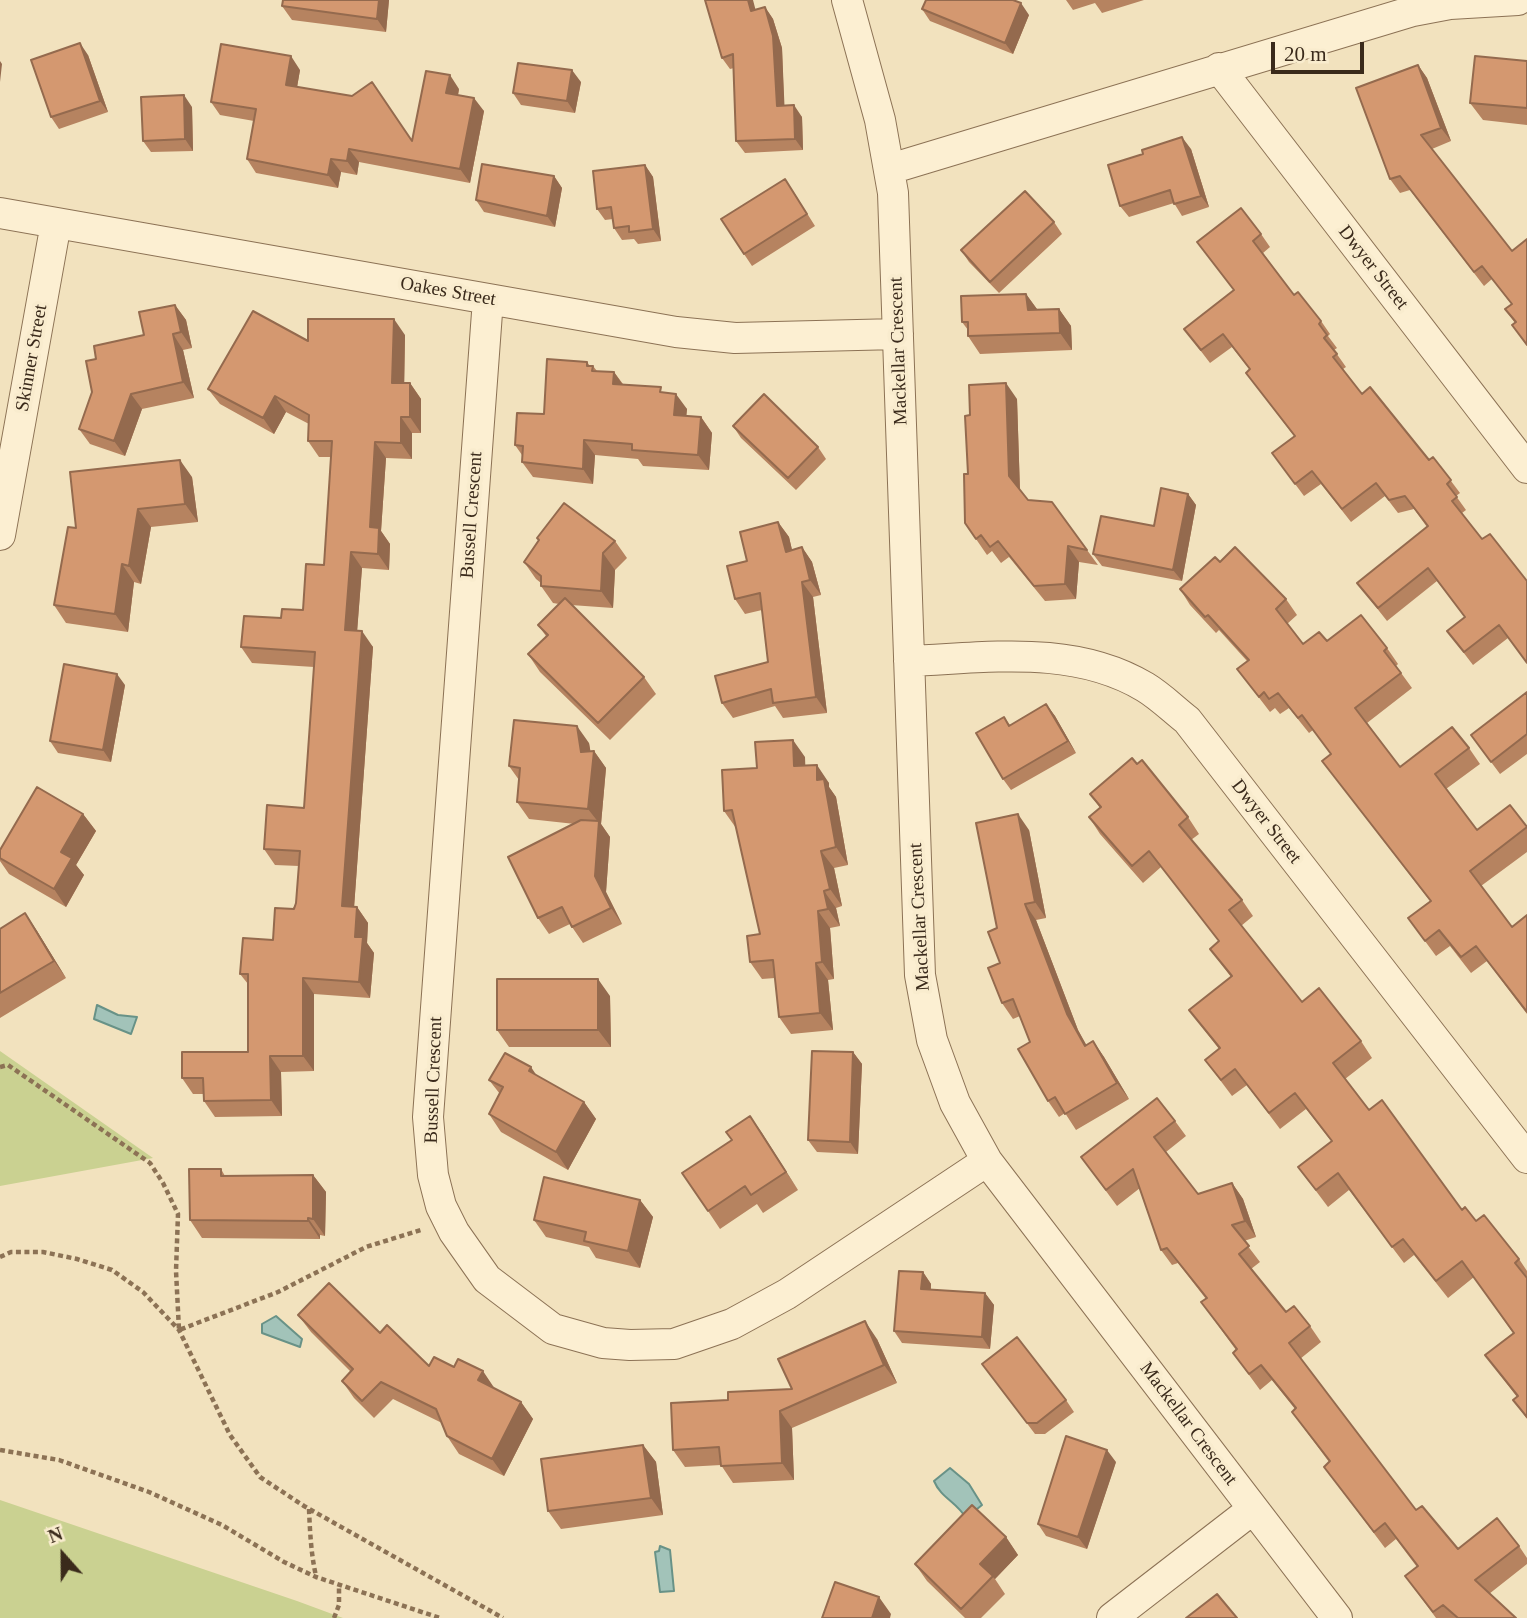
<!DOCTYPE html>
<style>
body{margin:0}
#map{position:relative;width:1527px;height:1618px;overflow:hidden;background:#f2e2be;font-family:Georgia,serif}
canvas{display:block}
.north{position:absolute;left:28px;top:1520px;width:70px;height:70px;-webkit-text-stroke:5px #f9ecce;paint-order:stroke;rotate:339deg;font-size:19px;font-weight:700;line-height:28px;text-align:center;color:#3a2a1b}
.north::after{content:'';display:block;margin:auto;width:24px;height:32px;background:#3a2a1b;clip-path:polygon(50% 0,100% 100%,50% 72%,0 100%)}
.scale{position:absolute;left:1271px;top:42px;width:93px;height:32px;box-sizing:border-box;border:4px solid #3a2a1b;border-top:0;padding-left:9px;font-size:21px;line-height:24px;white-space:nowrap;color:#3a2a1b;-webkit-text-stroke:5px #f9ecce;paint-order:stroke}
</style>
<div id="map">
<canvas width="1527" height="1618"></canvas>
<div class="north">N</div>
<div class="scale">20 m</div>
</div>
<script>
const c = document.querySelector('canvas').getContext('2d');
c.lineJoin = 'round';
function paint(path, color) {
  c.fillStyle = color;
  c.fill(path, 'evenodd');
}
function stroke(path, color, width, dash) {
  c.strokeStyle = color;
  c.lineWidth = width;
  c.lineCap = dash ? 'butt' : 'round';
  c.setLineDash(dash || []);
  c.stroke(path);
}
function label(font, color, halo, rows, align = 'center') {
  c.font = font + ' Georgia,serif';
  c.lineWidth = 7;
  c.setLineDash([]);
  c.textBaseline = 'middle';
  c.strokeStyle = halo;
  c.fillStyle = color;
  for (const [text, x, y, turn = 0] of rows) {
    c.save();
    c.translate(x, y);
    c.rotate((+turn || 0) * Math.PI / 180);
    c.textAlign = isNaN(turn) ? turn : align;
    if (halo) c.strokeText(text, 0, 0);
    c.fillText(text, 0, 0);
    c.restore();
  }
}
paint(new Path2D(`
 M 0,1051 L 153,1158 L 0,1186 Z
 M 0,1500 L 297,1601 L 343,1618 L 0,1618 Z`), '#cad191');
const water = new Path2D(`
 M 97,1005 L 118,1015 L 137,1017 L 131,1034 L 94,1019 Z
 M 276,1316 L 302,1339 L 300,1347 L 262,1333 L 262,1324 Z
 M 950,1468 L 969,1484 L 982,1505 L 966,1518 C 957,1502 941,1498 934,1481 Z
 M 660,1546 L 670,1550 L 674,1591 L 660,1592 L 655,1552 L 659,1551 Z`);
paint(water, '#a2c3b9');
stroke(water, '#689287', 2);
const street = new Path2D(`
 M 847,0 L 880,120 L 893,193 L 920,975 L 932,1040 L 955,1103 L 987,1161 L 1337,1618
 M 1219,68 L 1527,468
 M 890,169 L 1413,11 L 1450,4 L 1518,0
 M 0,213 L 676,332 L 735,338 L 898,334
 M 488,299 L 428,1117 L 433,1175 L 441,1206 L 454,1232 L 487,1279 L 553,1329 L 603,1343 L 630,1345 L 674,1344 L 732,1324 L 787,1294 L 987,1161
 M 0,535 L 56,223
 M 909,661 C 988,658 1073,644 1145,687 C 1160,696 1173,709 1187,720 L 1527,1158
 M 1112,1618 L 1253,1509`);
stroke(street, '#8c7255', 32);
stroke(new Path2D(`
 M 0,1067 L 8,1065 L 150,1163 L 163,1183 L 178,1214 L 176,1271 L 179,1330 L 278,1292 L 366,1247 L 421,1230
 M 0,1257 L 11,1252 L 43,1252 L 77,1259 L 112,1270 L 143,1292 L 179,1330 L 230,1435 L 260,1477 L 304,1506 L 503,1618
 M 0,1450 L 59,1460 L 149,1492 L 222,1525 L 284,1562 L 316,1577 L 440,1618
 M 309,1509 C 310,1532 311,1554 316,1576
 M 334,1618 L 339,1605 L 339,1586`), '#8c7255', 4.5, [5, 3.5]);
stroke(street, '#fcefd2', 30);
paint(new Path2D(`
 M 389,0 L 386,32 L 292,20 L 282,6 Z
 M 1066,0 L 1144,0 L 1102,13 L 1095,3 L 1073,10 Z
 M 765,7 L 773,19 L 782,48 L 784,105 L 802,117 L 803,150 L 745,153 L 736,141 L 734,68 L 730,69 L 722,58 L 756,10 Z
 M 922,9 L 1029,15 L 1013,54 L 930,21 Z
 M 88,55 L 108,112 L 59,129 L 51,117 Z
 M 1527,61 L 1527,125 L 1483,120 L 1470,103 Z
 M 1418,65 L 1427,78 L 1451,141 L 1432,149 L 1512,251 L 1527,239 L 1527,346 L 1512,325 L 1515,323 L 1505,309 L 1512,305 L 1492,279 L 1484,286 L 1410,190 L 1400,193 L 1390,179 Z
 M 300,70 L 297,87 L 412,141 L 459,89 L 458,95 L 484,111 L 470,183 L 359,162 L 357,175 L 341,172 L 338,188 L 256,173 L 247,159 L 254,121 L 220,115 L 211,102 Z
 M 581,82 L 575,113 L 521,105 L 513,93 Z
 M 192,107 L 193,151 L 151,152 L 143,141 Z
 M 1191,149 L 1209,207 L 1182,216 L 1174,203 L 1129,217 L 1120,206 Z
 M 645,165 L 653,177 L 661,241 L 638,244 L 634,239 L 622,240 L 614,228 L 613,219 L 605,220 L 597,209 Z
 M 554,176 L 562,188 L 555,227 L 484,212 L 476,200 Z
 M 793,191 L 815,226 L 752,266 L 744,254 Z
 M 1054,222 L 1062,234 L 999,293 L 969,262 L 961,250 Z
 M 1261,234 L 1270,247 L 1263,253 L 1294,295 L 1321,321 L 1330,334 L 1328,336 L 1337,348 L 1334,350 L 1346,367 L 1343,369 L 1362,394 L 1429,460 L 1433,457 L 1460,493 L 1456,496 L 1466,510 L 1462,513 L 1508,638 L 1473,665 L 1447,631 L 1465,617 L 1437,581 L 1387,621 L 1357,583 L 1427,527 L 1414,509 L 1398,513 L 1385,496 L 1351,522 L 1321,484 L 1304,496 L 1272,453 L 1294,436 L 1246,373 L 1250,370 L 1232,347 L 1210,363 L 1184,329 L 1234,290 L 1197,242 Z
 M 1026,294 L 1037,309 L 1059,309 L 1071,326 L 1072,350 L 980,354 L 968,336 L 968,330 L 962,322 Z
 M 175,305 L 186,320 L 192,348 L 183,350 L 194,398 L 142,409 L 125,456 L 90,444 L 79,429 L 92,392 L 96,359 L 144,335 Z
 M 405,335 L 404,383 L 410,383 L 421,399 L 421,433 L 412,433 L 412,459 L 386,458 L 381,531 L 390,544 L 389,570 L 362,568 L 357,631 L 373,647 L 354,907 L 357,907 L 368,923 L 367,943 L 374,953 L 370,998 L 314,994 L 314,1071 L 281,1072 L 282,1116 L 215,1117 L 204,1101 L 204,1094 L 193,1094 L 182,1078 L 248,1052 L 248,984 L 240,974 L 273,940 L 296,903 L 299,866 L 275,865 L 264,849 L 304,808 L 314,667 L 252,663 L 241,647 L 281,618 L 303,610 L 324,565 L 331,457 L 319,457 L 308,441 L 309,424 L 286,412 L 274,434 L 220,404 L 208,389 L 308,341 Z
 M 587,362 L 590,366 L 593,366 L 597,371 L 614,372 L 623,384 L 665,393 L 687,409 L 686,416 L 701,417 L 712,433 L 709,470 L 643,466 L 638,459 L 595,455 L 593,484 L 533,477 L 522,462 L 522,455 L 515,445 L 544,414 Z
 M 1017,399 L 1020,490 L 1028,500 L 1087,550 L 1098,565 L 1079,562 L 1076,599 L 1045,601 L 1009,557 L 1001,563 L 992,551 L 987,555 L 965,523 L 970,415 Z
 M 733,426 L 818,447 L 826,459 L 796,490 L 741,438 Z
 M 192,477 L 198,522 L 151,527 L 141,584 L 134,582 L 128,632 L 66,623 L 54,605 L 76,528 Z
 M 1188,494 L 1196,505 L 1182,581 L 1102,566 L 1093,554 L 1154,526 Z
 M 778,522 L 789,537 L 792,550 L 802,547 L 812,562 L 821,595 L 813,597 L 827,713 L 783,718 L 775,706 L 733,718 L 722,703 L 768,662 L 762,610 L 745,614 L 735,599 L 747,561 Z
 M 537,538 L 615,541 L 627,558 L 615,570 L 613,608 L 571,605 L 644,677 L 656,694 L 610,740 L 540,672 L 528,654 L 546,636 L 538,625 L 559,604 L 553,603 L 541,586 L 541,583 L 536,579 L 524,562 L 539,541 Z
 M 1220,562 L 1286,599 L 1297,615 L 1287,624 L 1303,644 L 1327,641 L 1387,648 L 1398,664 L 1396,666 L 1412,688 L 1367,723 L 1400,767 L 1469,748 L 1480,764 L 1446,789 L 1477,830 L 1527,827 L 1527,852 L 1481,886 L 1512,927 L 1527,915 L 1527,1014 L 1487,961 L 1471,973 L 1450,946 L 1436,956 L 1408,918 L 1430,901 L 1322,761 L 1331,754 L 1313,730 L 1309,733 L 1289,708 L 1280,714 L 1275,708 L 1270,712 L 1237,669 L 1247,661 L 1219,630 L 1216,633 L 1190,605 L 1180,589 Z
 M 125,685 L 111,762 L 58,753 L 50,741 Z
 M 1527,692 L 1527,754 L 1500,774 L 1471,735 Z
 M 1046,704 L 1055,716 L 1076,753 L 1011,790 L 1003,779 L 1004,717 L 1010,725 Z
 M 589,743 L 590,751 L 594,751 L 606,768 L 601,824 L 610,837 L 606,892 L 622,924 L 583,943 L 570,924 L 549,934 L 538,918 L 575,824 L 529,819 L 517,802 L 519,780 L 509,766 Z
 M 805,757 L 805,766 L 829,783 L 829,787 L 836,797 L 848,865 L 834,868 L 842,906 L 836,908 L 840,926 L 830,928 L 834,979 L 828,980 L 833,1030 L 791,1034 L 779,1017 L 775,978 L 762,979 L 750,962 L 760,934 L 736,828 L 724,811 L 757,768 Z
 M 1090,794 L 1188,817 L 1199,834 L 1191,840 L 1242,900 L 1253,916 L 1241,926 L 1302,1002 L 1361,1041 L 1372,1058 L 1345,1079 L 1369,1110 L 1462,1210 L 1476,1221 L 1519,1259 L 1527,1271 L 1527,1419 L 1513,1400 L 1517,1397 L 1485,1355 L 1513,1333 L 1474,1277 L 1448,1298 L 1414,1255 L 1404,1263 L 1349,1190 L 1328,1207 L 1298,1167 L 1332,1142 L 1306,1109 L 1280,1129 L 1247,1085 L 1232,1096 L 1205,1060 L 1219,1049 L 1189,1010 L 1231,977 L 1210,949 L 1219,941 L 1161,867 L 1143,883 L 1100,834 L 1089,817 L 1100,808 Z
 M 83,814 L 96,831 L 76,865 L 84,875 L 66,907 L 9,874 L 0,861 L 0,850 Z
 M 1029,830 L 1046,918 L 1036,920 L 1078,1030 L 1086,1045 L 1093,1041 L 1104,1057 L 1129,1099 L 1076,1130 L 1065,1113 L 1059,1117 L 1048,1101 L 1030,1042 L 1020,1016 L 1013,1019 L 1002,1003 L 997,928 Z
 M 25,913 L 37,931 L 66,978 L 0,1018 L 0,929 Z
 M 610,996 L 611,1047 L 509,1047 L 497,1030 Z
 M 853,1052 L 862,1064 L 858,1154 L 817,1152 L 808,1140 Z
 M 537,1076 L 584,1102 L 596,1119 L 568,1170 L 501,1132 L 489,1114 L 500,1094 L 489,1080 Z
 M 750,1116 L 798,1190 L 763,1213 L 757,1204 L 720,1229 L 708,1211 L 732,1140 Z
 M 1175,1121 L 1186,1136 L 1166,1152 L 1198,1194 L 1232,1183 L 1243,1199 L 1256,1237 L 1244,1241 L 1260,1262 L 1251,1269 L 1286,1312 L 1310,1326 L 1321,1342 L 1300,1359 L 1416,1510 L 1458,1549 L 1519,1546 L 1527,1558 L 1527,1564 L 1489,1594 L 1516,1618 L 1436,1618 L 1405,1576 L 1417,1567 L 1396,1539 L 1385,1548 L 1324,1467 L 1329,1462 L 1292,1412 L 1295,1409 L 1272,1380 L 1260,1390 L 1233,1353 L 1236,1350 L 1201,1302 L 1206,1299 L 1178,1263 L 1172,1265 L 1161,1250 L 1140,1188 L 1117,1206 L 1081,1157 Z
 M 221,1169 L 225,1176 L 313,1175 L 326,1192 L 325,1236 L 320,1235 L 320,1239 L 202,1238 L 190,1220 Z
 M 640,1200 L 653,1217 L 640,1268 L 596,1258 L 589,1247 L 546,1237 L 534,1220 Z
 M 923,1272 L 931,1284 L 931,1290 L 985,1293 L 994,1305 L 990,1349 L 902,1343 L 894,1331 Z
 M 298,1315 L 380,1333 L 429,1366 L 495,1389 L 521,1402 L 533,1419 L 504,1476 L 459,1454 L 447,1436 L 442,1423 L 393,1399 L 374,1418 L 354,1398 L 342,1381 L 351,1372 L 311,1332 Z
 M 877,1339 L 897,1383 L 792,1428 L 794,1480 L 733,1483 L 721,1465 L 685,1467 L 673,1450 L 728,1400 L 792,1389 Z
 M 982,1364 L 1066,1400 L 1074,1412 L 1045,1434 L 1035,1434 Z
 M 643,1445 L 656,1462 L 663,1515 L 561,1529 L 548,1511 Z
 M 1116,1462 L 1087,1549 L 1046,1536 L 1038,1524 Z
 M 1006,1537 L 1018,1555 L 995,1579 L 1005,1594 L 981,1618 L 965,1618 L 927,1581 L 915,1564 Z`), '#b68360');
paint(new Path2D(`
 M 379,0 L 389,0 L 386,32 L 377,19 Z
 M 748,0 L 753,0 L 759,23 L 751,11 Z
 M 1021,3 L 1029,15 L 1013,54 L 1005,43 Z
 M 765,7 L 773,19 L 782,48 L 785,118 L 777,106 Z
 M 80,43 L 88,55 L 108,112 L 100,101 Z
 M 291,56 L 300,70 L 295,99 L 286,85 Z
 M 0,61 L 2,64 L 0,82 Z
 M 1418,65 L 1427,78 L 1451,141 L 1441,128 Z
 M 572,70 L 581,82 L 575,113 L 567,101 Z
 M 450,75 L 459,89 L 456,106 L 446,93 Z
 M 184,95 L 192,107 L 193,151 L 185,139 Z
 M 474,98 L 484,111 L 470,183 L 460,169 Z
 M 794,105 L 802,117 L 803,150 L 795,139 Z
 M 1182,137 L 1191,149 L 1209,207 L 1201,196 Z
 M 349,149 L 359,162 L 357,175 L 347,161 Z
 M 331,159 L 341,172 L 338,188 L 328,175 Z
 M 645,165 L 653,177 L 661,241 L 653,229 Z
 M 554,176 L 562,188 L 555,227 L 547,216 Z
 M 1026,294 L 1039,312 L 1028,310 Z
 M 175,305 L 186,320 L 192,348 L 181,332 Z
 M 1059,309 L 1071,326 L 1072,350 L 1060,333 Z
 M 394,319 L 405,335 L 404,399 L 392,383 Z
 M 173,334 L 183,350 L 194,398 L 183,382 Z
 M 614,372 L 625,388 L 613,384 Z
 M 410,383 L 421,399 L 421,433 L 410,417 Z
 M 1006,383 L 1017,399 L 1020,492 L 1009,476 Z
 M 131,394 L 142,409 L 125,456 L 114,441 Z
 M 676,394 L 687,409 L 685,431 L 674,415 Z
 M 275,396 L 286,412 L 274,434 L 263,418 Z
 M 401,417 L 412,433 L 412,459 L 401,443 Z
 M 701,417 L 712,433 L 709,470 L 698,455 Z
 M 584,440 L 595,455 L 593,484 L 583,469 Z
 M 375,442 L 386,458 L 381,531 L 390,544 L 389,570 L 378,554 L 370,527 Z
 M 180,460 L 192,477 L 198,522 L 185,504 Z
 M 1188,494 L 1196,505 L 1182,581 L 1173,570 Z
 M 138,509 L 151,527 L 141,584 L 129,566 Z
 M 778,522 L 789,537 L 796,567 L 786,552 Z
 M 1068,546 L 1079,562 L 1076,599 L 1065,584 Z
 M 802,547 L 812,562 L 821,595 L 810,580 Z
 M 351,552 L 362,568 L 356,646 L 345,630 Z
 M 603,553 L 615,570 L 613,608 L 601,591 Z
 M 122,564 L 134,582 L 128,632 L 115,614 Z
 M 802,582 L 813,597 L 827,713 L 816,697 Z
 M 362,631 L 373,647 L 353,922 L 342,906 Z
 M 117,674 L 125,685 L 111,762 L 103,750 Z
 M 1046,704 L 1055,716 L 1076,753 L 1068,741 Z
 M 577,726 L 589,743 L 593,765 L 594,751 L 606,768 L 601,824 L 610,837 L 606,892 L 622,924 L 611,908 L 595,876 L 599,823 L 588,809 Z
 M 793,740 L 805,757 L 806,784 L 794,766 Z
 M 817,765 L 829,783 L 829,787 L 836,797 L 848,865 L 836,847 L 817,780 Z
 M 83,814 L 96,831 L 76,865 L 84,875 L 66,907 L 54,889 L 61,852 Z
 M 1018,814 L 1029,830 L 1046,918 L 1035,902 Z
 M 821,851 L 834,868 L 842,906 L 830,889 Z
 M 824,891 L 836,908 L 840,926 L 828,909 Z
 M 1025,904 L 1036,920 L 1078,1030 L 1096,1062 L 1085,1046 L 1067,1014 Z
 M 357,907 L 368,923 L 367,943 L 374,953 L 370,998 L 359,982 L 355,937 Z
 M 818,911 L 830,928 L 834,979 L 822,962 Z
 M 25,913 L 37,931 L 66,978 L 54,961 Z
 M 816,963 L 828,980 L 833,1030 L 820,1013 Z
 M 303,978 L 314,994 L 314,1071 L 303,1056 Z
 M 598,979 L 610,996 L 611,1047 L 598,1030 Z
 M 1093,1041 L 1104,1057 L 1129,1099 L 1117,1083 Z
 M 853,1052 L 862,1064 L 858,1154 L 850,1142 Z
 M 270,1056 L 281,1072 L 282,1116 L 271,1100 Z
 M 531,1067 L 543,1085 L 529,1071 Z
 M 584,1102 L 596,1119 L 568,1170 L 556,1152 Z
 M 750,1116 L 762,1133 L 798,1190 L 786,1172 Z
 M 313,1175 L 326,1192 L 325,1236 L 313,1219 Z
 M 1232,1183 L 1243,1199 L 1256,1237 L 1245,1221 Z
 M 640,1200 L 653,1217 L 640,1268 L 628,1251 Z
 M 308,1218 L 320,1235 L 320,1239 L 308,1221 Z
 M 923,1272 L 931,1284 L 930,1301 L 921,1289 Z
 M 985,1293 L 994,1305 L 990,1349 L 982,1337 Z
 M 865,1321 L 877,1339 L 897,1383 L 884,1365 Z
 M 483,1371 L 495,1389 L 478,1380 Z
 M 521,1402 L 533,1419 L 504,1476 L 492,1459 Z
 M 780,1411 L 792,1428 L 794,1480 L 782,1463 Z
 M 643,1445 L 656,1462 L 663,1515 L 651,1498 Z
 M 1107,1450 L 1116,1462 L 1087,1549 L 1078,1537 Z
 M 1006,1537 L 1018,1555 L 995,1579 L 980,1564 Z
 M 879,1597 L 891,1614 L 890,1618 L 872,1618 Z`), '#946a4e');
const building = new Path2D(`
 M 283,0 L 379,0 L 377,19 L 282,6 Z
 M 705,0 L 748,0 L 751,11 L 765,7 L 773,36 L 777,106 L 794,105 L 795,139 L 736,141 L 733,54 L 722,58 Z
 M 926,0 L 1013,0 L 1021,3 L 1005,43 L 922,9 Z
 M 80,43 L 100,101 L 51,117 L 31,60 Z
 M 221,44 L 291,56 L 286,85 L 352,96 L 372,82 L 412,141 L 426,71 L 450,75 L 446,93 L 474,98 L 460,169 L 349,149 L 347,161 L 331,159 L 328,175 L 247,159 L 256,109 L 211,102 Z
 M 1475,56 L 1527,61 L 1527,108 L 1470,103 Z
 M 518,63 L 572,70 L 567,101 L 513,93 Z
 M 1418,65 L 1441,128 L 1421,135 L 1512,251 L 1527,239 L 1527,345 L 1512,325 L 1516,322 L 1505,309 L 1512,304 L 1482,266 L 1474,272 L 1400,176 L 1390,179 L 1356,88 Z
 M 184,95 L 185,139 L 143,141 L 141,97 Z
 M 1182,137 L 1201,196 L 1174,204 L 1170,190 L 1120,206 L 1108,165 L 1143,154 L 1142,150 Z
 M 482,164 L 554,176 L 547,216 L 476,200 Z
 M 645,165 L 653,229 L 629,232 L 629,226 L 614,228 L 611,207 L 597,209 L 593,171 Z
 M 785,179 L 807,214 L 744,254 L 721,219 Z
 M 1025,191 L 1054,222 L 990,282 L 961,250 Z
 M 1241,208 L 1261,234 L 1253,241 L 1294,295 L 1298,292 L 1321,321 L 1319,324 L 1327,335 L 1324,338 L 1337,354 L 1333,357 L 1362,394 L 1370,387 L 1429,460 L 1433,457 L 1451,480 L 1447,484 L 1457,497 L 1452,501 L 1482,539 L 1490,534 L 1527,581 L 1527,663 L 1499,625 L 1464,652 L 1447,631 L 1465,617 L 1428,568 L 1378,608 L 1357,583 L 1428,526 L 1405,496 L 1389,500 L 1376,483 L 1342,509 L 1312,471 L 1295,484 L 1272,453 L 1295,436 L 1246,373 L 1250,369 L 1223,334 L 1201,350 L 1184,329 L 1234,290 L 1197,242 Z
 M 1026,294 L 1028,310 L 1059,309 L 1060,333 L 968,336 L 968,322 L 962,322 L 961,296 Z
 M 175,305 L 181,332 L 173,334 L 183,382 L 131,394 L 114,441 L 79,429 L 92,392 L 86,361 L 96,359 L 94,346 L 144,335 L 139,312 Z
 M 253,311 L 308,341 L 308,319 L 394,319 L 392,383 L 410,383 L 410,417 L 401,417 L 401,443 L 375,442 L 370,527 L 379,528 L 378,554 L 351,552 L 345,630 L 362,631 L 342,906 L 357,907 L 355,937 L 363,937 L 359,982 L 303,978 L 303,1056 L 270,1056 L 271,1100 L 204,1101 L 203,1078 L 182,1078 L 182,1052 L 248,1052 L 248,974 L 240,974 L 243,938 L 273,940 L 275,908 L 294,909 L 296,903 L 300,851 L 264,849 L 267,805 L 304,808 L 315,652 L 241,647 L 244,616 L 281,618 L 282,609 L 303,610 L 306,564 L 324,565 L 332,441 L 308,441 L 309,415 L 275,396 L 263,418 L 208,389 Z
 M 547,359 L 587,362 L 587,366 L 593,366 L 592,371 L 614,372 L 613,384 L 661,387 L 660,392 L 676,394 L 674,415 L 701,417 L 698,455 L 632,450 L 632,444 L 584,440 L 583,469 L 522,462 L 523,446 L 515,445 L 517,413 L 544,414 Z
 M 1006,383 L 1009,476 L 1028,500 L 1052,502 L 1087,550 L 1068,546 L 1065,584 L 1034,586 L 998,541 L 990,547 L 981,535 L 976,539 L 965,523 L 964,474 L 968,474 L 965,416 L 970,415 L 969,385 Z
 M 764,394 L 818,447 L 788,478 L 733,426 Z
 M 180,460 L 185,504 L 138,509 L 129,566 L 122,564 L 115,614 L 54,605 L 68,527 L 76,528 L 70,472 Z
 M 1161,488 L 1188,494 L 1173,570 L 1093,554 L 1101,516 L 1154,526 Z
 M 564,503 L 615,541 L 603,553 L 601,591 L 541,586 L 541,576 L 524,562 L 539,540 L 537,538 Z
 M 778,522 L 786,552 L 802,547 L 810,580 L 802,582 L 816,697 L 773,703 L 771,689 L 722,703 L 715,676 L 768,662 L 760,593 L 735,599 L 727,566 L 747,561 L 740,532 Z
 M 1235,547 L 1286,599 L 1276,609 L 1303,644 L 1319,632 L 1327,641 L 1361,615 L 1387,648 L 1384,651 L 1401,673 L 1355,708 L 1400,767 L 1452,727 L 1469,748 L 1435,774 L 1477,830 L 1510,805 L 1527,827 L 1470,871 L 1512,927 L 1527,915 L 1527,1012 L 1476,946 L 1461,957 L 1439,930 L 1425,941 L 1408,918 L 1431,901 L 1322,761 L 1331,754 L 1302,715 L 1298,718 L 1278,693 L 1269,699 L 1264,692 L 1259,697 L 1237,669 L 1249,660 L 1208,615 L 1205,617 L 1180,589 L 1215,557 L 1220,562 Z
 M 565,598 L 644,677 L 598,723 L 528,654 L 548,635 L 538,625 Z
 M 64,664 L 117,674 L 103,750 L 50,741 Z
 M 1527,692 L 1527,734 L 1491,762 L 1471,735 Z
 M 1046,704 L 1068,741 L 1003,779 L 976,733 L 1004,717 L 1009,726 Z
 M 514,720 L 577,726 L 581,752 L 594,751 L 588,809 L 517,802 L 520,768 L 509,766 Z
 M 793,740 L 794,766 L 817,765 L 817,780 L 824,779 L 836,847 L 821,851 L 830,889 L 824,891 L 828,909 L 818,911 L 822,962 L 816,963 L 820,1013 L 779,1017 L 773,960 L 750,962 L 747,936 L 760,934 L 732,810 L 724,811 L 722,770 L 757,768 L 755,742 Z
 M 1132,758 L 1137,764 L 1142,760 L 1188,817 L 1179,825 L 1242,900 L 1229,910 L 1302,1002 L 1319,988 L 1361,1041 L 1333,1063 L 1369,1110 L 1382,1100 L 1462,1210 L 1465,1207 L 1476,1221 L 1484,1215 L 1519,1259 L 1515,1263 L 1527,1278 L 1527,1417 L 1513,1400 L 1518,1396 L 1485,1355 L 1514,1333 L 1462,1261 L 1436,1281 L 1403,1239 L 1392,1247 L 1338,1173 L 1316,1190 L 1298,1167 L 1332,1141 L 1295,1093 L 1269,1113 L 1235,1069 L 1221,1080 L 1205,1060 L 1220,1048 L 1189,1010 L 1232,976 L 1210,949 L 1219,941 L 1149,851 L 1132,866 L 1089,817 L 1101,807 L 1090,794 Z
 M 37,787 L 83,814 L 61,852 L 72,858 L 54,889 L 0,858 L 0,850 Z
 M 1018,814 L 1035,902 L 1025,904 L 1067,1014 L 1085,1046 L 1093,1041 L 1117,1083 L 1065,1114 L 1055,1097 L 1048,1101 L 1018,1049 L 1030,1042 L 1013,999 L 1002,1003 L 988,968 L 1000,963 L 988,932 L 997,928 L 976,823 Z
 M 581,820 L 599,821 L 595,876 L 611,908 L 572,927 L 562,907 L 538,918 L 508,857 Z
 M 25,913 L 54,961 L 0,993 L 0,929 Z
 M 497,979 L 598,979 L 598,1030 L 497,1030 Z
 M 812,1051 L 853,1052 L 850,1142 L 808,1140 Z
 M 505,1053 L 531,1067 L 529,1071 L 584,1102 L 556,1152 L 489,1114 L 503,1087 L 489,1080 Z
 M 1157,1098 L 1175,1121 L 1154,1137 L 1198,1194 L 1232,1183 L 1245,1221 L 1232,1225 L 1249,1246 L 1239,1254 L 1286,1312 L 1294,1306 L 1310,1326 L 1289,1343 L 1416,1510 L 1422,1506 L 1458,1549 L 1497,1518 L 1519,1546 L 1475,1580 L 1516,1618 L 1458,1618 L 1443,1605 L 1433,1612 L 1405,1576 L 1418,1566 L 1385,1523 L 1374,1532 L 1324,1467 L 1330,1461 L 1292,1412 L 1296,1408 L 1261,1365 L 1249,1374 L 1233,1353 L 1237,1349 L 1201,1302 L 1207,1298 L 1167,1248 L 1161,1250 L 1133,1169 L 1106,1190 L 1081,1157 Z
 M 750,1116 L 786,1172 L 751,1195 L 745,1186 L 708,1211 L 682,1173 L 732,1140 L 726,1132 Z
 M 189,1169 L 221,1169 L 221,1176 L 313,1175 L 313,1219 L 308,1218 L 308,1221 L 190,1220 Z
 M 544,1177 L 640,1200 L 628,1251 L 584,1241 L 586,1232 L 534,1220 Z
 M 899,1271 L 923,1272 L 921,1289 L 985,1293 L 982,1337 L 894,1331 Z
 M 329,1283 L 380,1333 L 387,1325 L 429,1366 L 434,1357 L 454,1367 L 458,1359 L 483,1371 L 478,1380 L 521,1402 L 492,1459 L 447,1436 L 436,1409 L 381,1382 L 362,1401 L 342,1381 L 353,1369 L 298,1315 Z
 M 865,1321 L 884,1365 L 780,1411 L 782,1463 L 721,1466 L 719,1447 L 673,1450 L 671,1403 L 728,1400 L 728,1392 L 792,1389 L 778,1359 Z
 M 1017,1337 L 1066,1400 L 1037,1423 L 1027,1423 L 982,1364 Z
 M 1066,1436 L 1107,1450 L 1078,1537 L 1038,1524 Z
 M 643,1445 L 651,1498 L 548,1511 L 541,1459 Z
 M 972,1505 L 1006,1537 L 980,1564 L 993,1576 L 961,1609 L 915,1564 Z
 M 835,1582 L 879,1597 L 872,1618 L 822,1618 Z
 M 1217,1594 L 1237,1618 L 1186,1618 Z`);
paint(building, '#d49870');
stroke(building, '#946a4e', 2);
label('19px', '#3a2a1b', '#f9ecce', [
 ["Dwyer Street",1373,268,52],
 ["Oakes Street",448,292,10],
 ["Mackellar Crescent",899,351,-92],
 ["Skinner Street",32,358,-80],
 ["Bussell Crescent",472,515,-86],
 ["Dwyer Street",1266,822,52],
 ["Mackellar Crescent",920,917,-93],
 ["Bussell Crescent",434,1080,-88],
 ["Mackellar Crescent",1188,1424,53]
]);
</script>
